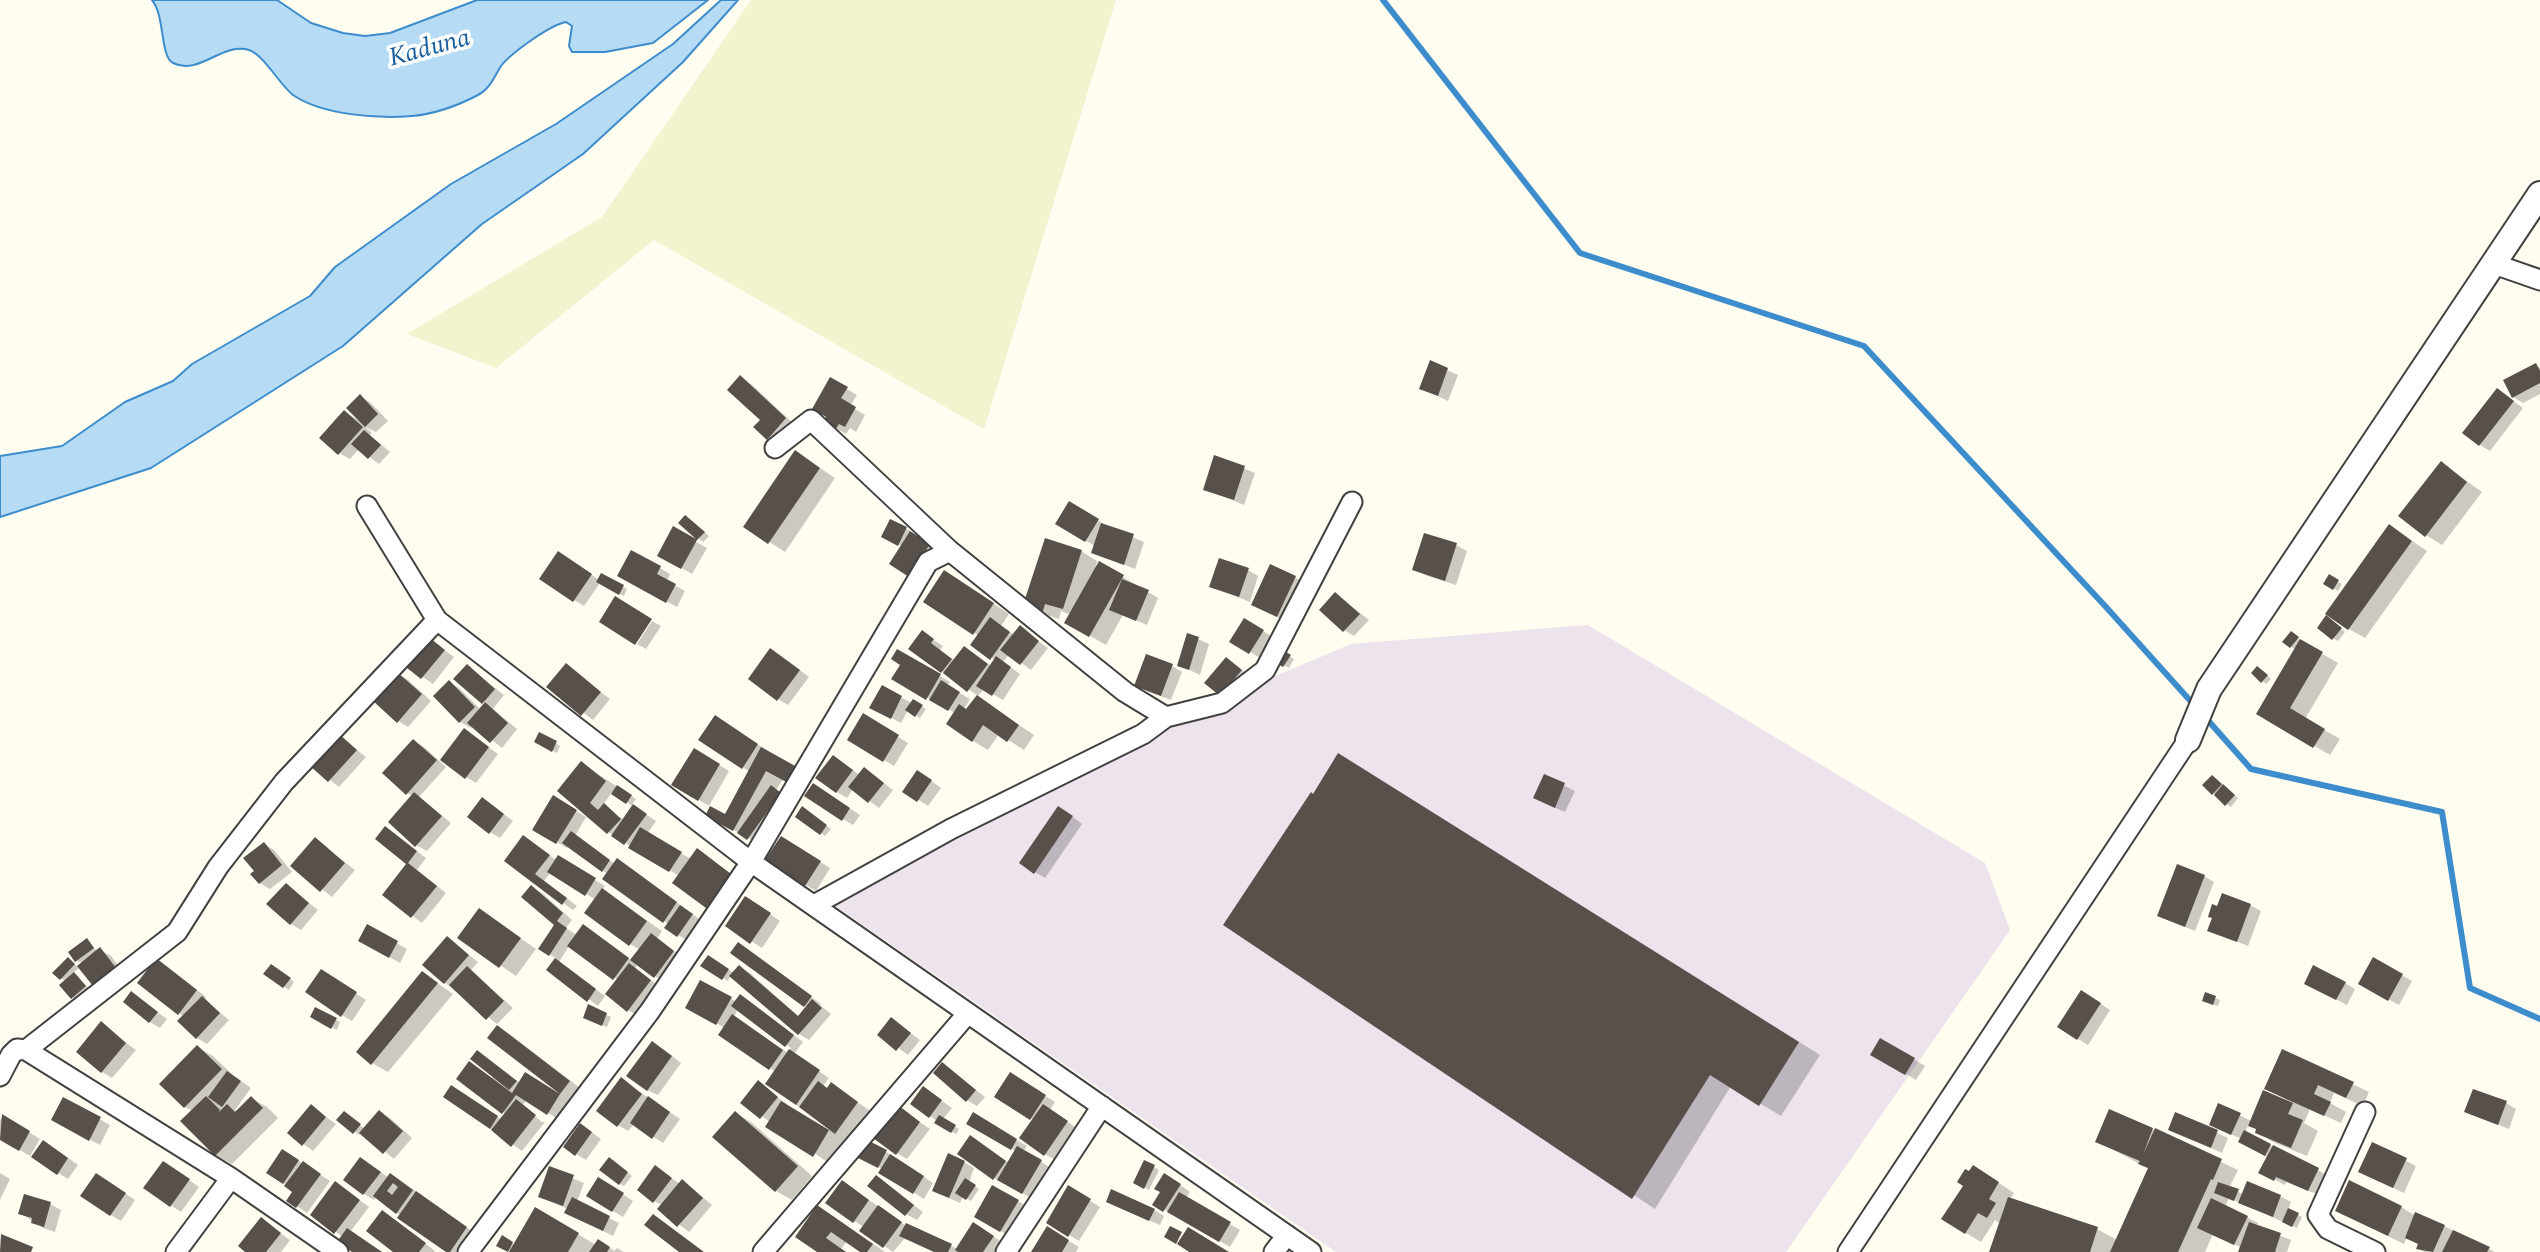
<!DOCTYPE html>
<style>
body{margin:0}
canvas{display:block;background:#fffcf0}
</style>
<canvas width="2540" height="1252"></canvas>
<script>
const c = document.querySelector('canvas').getContext('2d');
c.lineJoin = 'round';
function paint(path, color) {
  c.fillStyle = color;
  c.fill(path, 'evenodd');
}
function stroke(path, color, width, dash) {
  c.strokeStyle = color;
  c.lineWidth = width;
  c.lineCap = dash ? 'butt' : 'round';
  c.setLineDash(dash || []);
  c.stroke(path);
}
function label(font, color, halo, rows, align = 'center') {
  c.font = font + ' Spectral,serif';
  c.lineWidth = 7;
  c.setLineDash([]);
  c.textBaseline = 'middle';
  c.strokeStyle = halo;
  c.fillStyle = color;
  for (const [text, x, y, turn = 0] of rows) {
    c.save();
    c.translate(x, y);
    c.rotate((+turn || 0) * Math.PI / 180);
    c.textAlign = isNaN(turn) ? turn : align;
    if (halo) c.strokeText(text, 0, 0);
    c.fillText(text, 0, 0);
    c.restore();
  }
}
paint(new Path2D(`
 M 1588,625 L 1985,863 L 2010,930 L 1786,1252 L 1336,1252 L 821,896 L 1221,699 L 1351,644 Z`), '#ece3ed');
paint(new Path2D(`
 M 751,0 L 1116,0 L 984,429 L 654,240 L 496,368 L 407,334 L 602,217 Z`), '#f4f3d0');
const water = new Path2D(`
 M 152,0 L 277,0 L 311,23 L 343,33 L 365,36 L 390,33 L 477,0 L 708,0 L 653,43 L 605,52 L 572,52 L 569,46 L 572,26 L 566,22 C 550,25 511,53 501,66 C 494,77 490,89 478,95 C 459,105 434,114 412,116 C 378,119 322,115 293,95 C 279,84 264,55 249,50 C 222,42 199,76 173,63 C 160,57 165,15 152,0 Z
 M 721,0 L 738,0 L 683,62 L 583,154 L 482,224 L 343,346 L 151,468 L 0,517 L 0,456 L 62,446 L 125,402 L 173,381 L 192,364 L 310,296 L 335,267 L 451,184 L 556,124 L 673,44 Z`);
paint(water, '#b5dbf5');
stroke(water, '#3d8ccc', 2);
paint(new Path2D(`
 M 1431,363 L 1458,375 L 1448,401 L 1421,388 Z
 M 2536,365 L 2540,368 L 2540,394 L 2523,403 L 2513,397 Z
 M 740,378 L 751,384 L 795,425 L 778,444 L 768,438 L 762,420 Z
 M 831,380 L 857,395 L 850,406 L 865,415 L 856,432 L 850,428 L 846,434 L 825,422 L 829,416 Z
 M 2498,390 L 2523,408 L 2490,451 L 2480,445 Z
 M 360,397 L 370,402 L 388,421 L 376,432 L 365,427 L 372,433 L 370,435 L 390,452 L 379,464 L 359,449 L 350,459 L 339,453 L 344,412 L 360,421 Z
 M 1215,457 L 1255,473 L 1244,505 L 1205,489 Z
 M 811,462 L 835,478 L 785,552 L 745,526 Z
 M 2441,463 L 2482,492 L 2442,545 L 2426,535 Z
 M 1069,504 L 1109,527 L 1144,542 L 1135,569 L 1093,552 L 1095,546 L 1057,524 Z
 M 690,519 L 709,536 L 703,542 L 680,523 Z
 M 891,521 L 911,531 L 910,533 L 939,551 L 920,582 L 902,546 L 883,537 Z
 M 2390,526 L 2427,551 L 2365,638 L 2349,629 Z
 M 674,529 L 707,548 L 692,574 L 659,555 Z
 M 1425,535 L 1456,545 L 1467,551 L 1456,585 L 1425,575 L 1414,569 Z
 M 1081,551 L 1097,561 L 1095,569 L 1100,563 L 1158,598 L 1147,625 L 1123,615 L 1106,645 L 1066,622 L 1071,615 L 1061,611 L 1059,619 L 1041,613 L 1025,604 Z
 M 632,552 L 670,574 L 667,581 L 685,591 L 677,607 L 619,575 Z
 M 569,559 L 599,580 L 601,575 L 627,589 L 624,596 L 600,583 L 584,606 L 574,600 Z
 M 1271,566 L 1306,583 L 1288,622 L 1263,610 Z
 M 1248,570 L 1258,576 L 1250,602 L 1211,586 Z
 M 2329,577 L 2342,584 L 2338,591 L 2325,583 Z
 M 961,582 L 1009,614 L 1001,626 L 1014,635 L 1020,628 L 1048,648 L 1031,670 L 1009,654 L 1003,662 L 1020,674 L 1003,700 L 984,689 L 977,697 L 1034,735 L 1024,750 L 999,734 L 988,750 L 973,741 L 955,713 L 894,679 L 902,664 L 898,651 L 950,682 L 947,686 L 970,699 L 964,709 L 967,711 L 978,696 L 910,649 L 932,639 L 943,646 L 940,650 L 955,661 L 965,648 L 991,666 L 995,660 L 972,644 L 979,636 L 926,601 Z
 M 1336,594 L 1369,620 L 1354,636 L 1344,630 Z
 M 1244,620 L 1273,637 L 1260,658 L 1232,641 Z
 M 2331,620 L 2345,632 L 2338,641 L 2333,638 Z
 M 652,621 L 661,626 L 646,649 L 637,644 Z
 M 1189,635 L 1209,644 L 1200,675 L 1179,665 Z
 M 2296,636 L 2302,642 L 2338,663 L 2305,719 L 2340,739 L 2330,755 L 2258,713 L 2296,649 L 2291,647 Z
 M 426,637 L 454,657 L 433,684 L 404,664 Z
 M 1284,653 L 1294,659 L 1289,668 L 1278,662 Z
 M 781,656 L 809,677 L 788,705 L 778,699 Z
 M 1227,659 L 1251,677 L 1221,695 Z
 M 467,666 L 504,695 L 493,709 L 517,729 L 502,748 L 473,725 L 471,728 L 460,722 L 449,682 L 459,688 L 481,710 L 486,704 Z
 M 566,666 L 610,699 L 593,720 L 549,687 Z
 M 1172,666 L 1182,672 L 1171,700 L 1147,691 Z
 M 2262,670 L 2271,679 L 2266,684 L 2262,681 Z
 M 398,674 L 408,680 L 431,701 L 408,727 L 398,721 Z
 M 882,688 L 912,703 L 913,701 L 926,709 L 920,718 L 908,710 L 901,723 L 872,707 Z
 M 863,716 L 908,743 L 894,766 L 849,739 Z
 M 725,724 L 812,778 L 805,791 L 783,779 L 776,790 L 782,793 L 759,844 L 707,815 L 725,816 L 750,772 L 701,740 Z
 M 465,730 L 498,754 L 476,783 L 466,777 Z
 M 540,734 L 560,746 L 557,753 L 536,742 Z
 M 338,735 L 366,757 L 339,787 L 311,765 Z
 M 413,741 L 424,747 L 446,767 L 419,797 L 451,823 L 427,851 L 416,845 L 413,796 L 407,793 Z
 M 694,750 L 729,771 L 709,806 L 674,785 Z
 M 833,757 L 860,775 L 865,769 L 893,790 L 879,808 L 853,789 L 847,798 L 837,792 Z
 M 581,763 L 636,799 L 632,805 L 656,821 L 647,834 L 691,859 L 698,851 L 746,884 L 722,916 L 706,907 L 679,876 L 608,832 L 560,790 ZM 612,792 L 634,807 L 624,820 L 603,805 Z
 M 1360,767 L 1820,1055 L 1781,1116 L 1731,1086 L 1655,1209 L 1226,925 L 1313,796 Z
 M 1545,776 L 1575,791 L 1565,812 L 1546,804 Z
 M 927,778 L 941,788 L 928,806 L 905,791 Z
 M 2217,780 L 2238,798 L 2231,807 L 2213,793 Z
 M 824,791 L 860,815 L 853,825 L 843,819 Z
 M 554,798 L 586,817 L 575,836 L 615,864 L 617,861 L 633,870 L 702,921 L 688,941 L 678,935 L 668,924 L 608,874 L 569,846 L 567,848 L 535,829 Z
 M 492,805 L 513,821 L 500,838 L 490,832 Z
 M 807,811 L 831,829 L 825,836 L 797,816 Z
 M 1069,814 L 1082,824 L 1045,878 L 1035,872 Z
 M 386,828 L 426,858 L 417,870 L 446,893 L 422,923 L 384,895 L 409,864 L 377,839 Z
 M 524,837 L 556,860 L 558,857 L 605,886 L 602,890 L 662,931 L 657,939 L 684,958 L 665,983 L 638,964 L 635,968 L 660,987 L 638,1016 L 628,1010 L 618,980 L 569,946 L 559,962 L 605,996 L 598,1006 L 548,969 L 557,959 L 541,949 L 556,925 L 532,887 L 542,893 L 572,920 L 566,928 L 577,935 L 593,932 L 632,961 L 640,950 L 630,944 L 596,900 L 551,872 L 544,881 L 577,906 L 573,910 L 506,861 Z
 M 316,840 L 355,870 L 332,897 L 293,866 Z
 M 264,844 L 274,850 L 292,872 L 270,889 L 260,883 L 256,871 Z
 M 791,844 L 830,868 L 816,891 L 806,885 Z
 M 2204,876 L 2214,882 L 2195,931 L 2159,916 Z
 M 286,885 L 318,910 L 301,930 L 291,924 Z
 M 756,904 L 780,921 L 762,948 L 727,926 Z
 M 2250,905 L 2261,911 L 2248,946 L 2209,930 L 2214,918 Z
 M 479,910 L 536,949 L 516,976 L 459,937 Z
 M 368,927 L 407,949 L 400,963 L 360,940 Z
 M 447,938 L 478,962 L 471,970 L 513,1008 L 497,1024 L 445,983 Z
 M 87,941 L 98,952 L 100,950 L 111,956 L 125,975 L 76,961 Z
 M 748,951 L 821,1004 L 820,1005 L 831,1014 L 809,1040 L 799,1034 L 731,975 L 728,981 L 703,966 L 708,957 L 734,973 L 739,967 L 750,973 L 799,1017 L 808,1008 L 732,953 Z
 M 2373,959 L 2412,981 L 2399,1005 L 2360,984 Z
 M 72,962 L 79,968 L 73,973 L 89,989 L 77,1000 L 72,997 L 66,982 L 55,973 Z
 M 166,966 L 206,997 L 204,999 L 229,1020 L 207,1044 L 197,1038 L 184,1017 L 179,1013 Z
 M 276,968 L 294,982 L 289,990 L 266,974 Z
 M 423,973 L 453,994 L 388,1072 L 372,1063 Z
 M 331,977 L 366,1000 L 352,1021 L 342,1015 Z
 M 700,982 L 737,1002 L 751,1003 L 803,1042 L 794,1054 L 829,1078 L 823,1086 L 828,1089 L 832,1084 L 873,1113 L 852,1142 L 846,1138 L 830,1164 L 743,1103 L 758,1083 L 787,1104 L 786,1106 L 828,1131 L 829,1129 L 767,1083 L 775,1072 L 725,1028 L 687,1007 ZM 738,1009 L 791,1048 L 788,1053 L 734,1017 Z
 M 2345,983 L 2355,989 L 2347,1005 L 2316,989 Z
 M 132,994 L 167,1019 L 160,1028 L 150,1022 Z
 M 2092,998 L 2110,1010 L 2088,1045 L 2059,1027 Z
 M 2215,998 L 2220,1000 L 2218,1006 L 2208,1003 Z
 M 589,1007 L 611,1017 L 607,1027 L 589,1020 Z
 M 316,1009 L 340,1022 L 337,1030 L 312,1017 Z
 M 892,1019 L 920,1040 L 908,1055 L 880,1034 Z
 M 101,1024 L 136,1050 L 112,1078 L 102,1072 Z
 M 508,1033 L 580,1088 L 558,1119 L 527,1100 L 523,1105 L 525,1108 L 542,1122 L 545,1122 L 522,1151 L 445,1097 L 462,1093 L 502,1120 L 506,1114 L 458,1079 L 480,1069 L 492,1078 L 494,1076 L 478,1052 L 520,1083 L 558,1094 L 559,1092 Z
 M 1881,1040 L 1925,1066 L 1916,1080 L 1873,1054 Z
 M 197,1047 L 213,1056 L 234,1076 L 251,1088 L 235,1110 L 238,1112 L 251,1098 L 267,1107 L 278,1118 L 232,1164 L 216,1155 L 193,1111 L 185,1107 Z
 M 663,1049 L 681,1063 L 658,1095 L 647,1090 Z
 M 2283,1051 L 2369,1092 L 2363,1106 L 2334,1093 L 2330,1103 L 2346,1112 L 2341,1123 L 2310,1109 L 2304,1123 L 2318,1131 L 2307,1156 L 2273,1142 L 2257,1132 L 2258,1130 L 2249,1124 L 2245,1132 L 2329,1176 L 2319,1195 L 2286,1182 L 2285,1185 L 2261,1172 L 2268,1157 L 2240,1142 L 2242,1139 L 2221,1130 L 2219,1105 L 2251,1121 L 2284,1101 L 2285,1099 L 2266,1088 Z
 M 943,1065 L 985,1097 L 977,1106 L 967,1100 Z
 M 1010,1074 L 1055,1102 L 1050,1110 L 1077,1128 L 1055,1160 L 1045,1154 L 1034,1120 L 996,1097 Z
 M 622,1080 L 680,1119 L 663,1143 L 634,1124 L 628,1131 L 618,1125 Z
 M 934,1095 L 952,1108 L 943,1119 L 959,1129 L 956,1134 L 936,1123 L 937,1121 L 913,1104 Z
 M 64,1100 L 110,1125 L 100,1145 L 53,1120 Z
 M 2506,1103 L 2516,1109 L 2509,1129 L 2467,1112 Z
 M 312,1107 L 336,1124 L 313,1151 L 289,1133 Z
 M 898,1107 L 930,1129 L 907,1159 L 897,1153 Z
 M 380,1112 L 390,1118 L 412,1138 L 394,1159 L 361,1132 L 359,1135 L 339,1120 L 348,1116 L 365,1129 Z
 M 735,1113 L 751,1122 L 812,1176 L 792,1200 L 776,1191 L 714,1137 Z
 M 2176,1114 L 2228,1138 L 2222,1153 L 2170,1129 Z
 M 973,1115 L 1027,1146 L 1024,1151 L 1051,1168 L 1033,1199 L 994,1178 L 981,1144 L 1009,1163 L 1016,1151 L 969,1123 Z
 M 3,1116 L 40,1139 L 30,1156 L 0,1138 L 0,1120 Z
 M 2152,1129 L 2238,1170 L 2229,1188 L 2243,1194 L 2280,1196 L 2291,1202 L 2288,1210 L 2302,1217 L 2297,1228 L 2229,1198 L 2225,1207 L 2258,1223 L 2256,1226 L 2291,1240 L 2287,1252 L 2240,1252 L 2242,1248 L 2213,1234 L 2205,1252 L 1991,1252 L 2000,1224 L 1995,1220 L 1981,1242 L 1966,1233 L 1990,1177 L 2014,1193 L 2010,1199 L 2097,1229 L 2117,1240 L 2149,1169 L 2097,1141 Z
 M 590,1131 L 601,1139 L 586,1160 L 576,1154 Z
 M 866,1141 L 897,1158 L 933,1183 L 924,1199 L 881,1172 L 883,1169 L 868,1162 Z
 M 2373,1144 L 2416,1166 L 2404,1193 L 2370,1177 Z
 M 54,1148 L 78,1165 L 68,1179 L 58,1173 Z
 M 293,1157 L 330,1181 L 307,1213 L 288,1200 L 295,1191 L 268,1172 Z
 M 361,1159 L 389,1178 L 391,1175 L 401,1181 L 482,1238 L 472,1252 L 449,1252 L 376,1197 L 374,1200 L 364,1194 Z
 M 613,1162 L 632,1176 L 624,1186 L 620,1184 Z
 M 964,1162 L 974,1168 L 969,1182 L 979,1189 L 971,1201 L 963,1196 L 960,1203 L 934,1191 Z
 M 1145,1162 L 1159,1170 L 1149,1190 L 1135,1182 Z
 M 656,1168 L 680,1184 L 682,1182 L 692,1188 L 712,1205 L 689,1232 L 659,1209 L 662,1205 L 654,1201 Z
 M 173,1169 L 199,1187 L 181,1212 L 146,1188 Z
 M 550,1169 L 584,1183 L 577,1202 L 619,1223 L 613,1236 L 577,1218 L 568,1209 L 540,1197 Z
 M 0,1173 L 10,1179 L 0,1200 Z
 M 107,1181 L 135,1200 L 121,1221 L 111,1215 Z
 M 1175,1181 L 1190,1192 L 1186,1198 L 1240,1230 L 1230,1247 L 1154,1204 Z
 M 886,1184 L 923,1212 L 917,1220 L 906,1214 Z
 M 609,1185 L 633,1201 L 623,1217 L 613,1211 Z
 M 993,1187 L 1028,1207 L 1011,1237 L 976,1217 Z
 M 852,1188 L 906,1226 L 958,1249 L 984,1230 L 1003,1243 L 997,1252 L 935,1252 L 905,1238 L 893,1252 L 862,1231 L 864,1227 L 854,1221 Z
 M 1069,1188 L 1100,1207 L 1079,1241 L 1048,1222 Z
 M 346,1190 L 369,1207 L 350,1232 L 380,1252 L 355,1252 L 343,1237 L 312,1215 Z
 M 50,1204 L 61,1210 L 55,1232 L 43,1228 L 20,1213 Z
 M 817,1207 L 833,1216 L 885,1252 L 863,1252 L 847,1241 L 841,1249 L 846,1252 L 820,1252 Z
 M 1118,1207 L 1154,1210 L 1164,1216 L 1160,1225 Z
 M 2401,1207 L 2416,1216 L 2444,1226 L 2495,1252 L 2424,1252 L 2418,1249 L 2420,1244 L 2407,1237 L 2404,1244 L 2353,1219 Z
 M 536,1209 L 596,1245 L 609,1247 L 614,1251 L 617,1248 L 624,1252 L 511,1252 L 499,1245 L 503,1238 L 515,1245 Z
 M 392,1218 L 435,1251 L 434,1252 L 396,1252 Z
 M 262,1220 L 290,1240 L 281,1252 L 247,1252 Z
 M 1048,1229 L 1079,1247 L 1076,1252 L 1033,1252 Z`), '#0003');
stroke(new Path2D(`
 M 1383,0 L 1580,253 L 1864,346 L 2106,607 L 2195,706
 M 2205,717 L 2251,769 L 2442,812 L 2470,988 L 2540,1019`), '#3d8ccc', 6);
paint(new Path2D(`
 M 1430,360 L 1448,368 L 1438,396 L 1419,389 Z
 M 2536,363 L 2540,371 L 2540,383 L 2512,398 L 2503,380 Z
 M 740,375 L 786,418 L 767,440 L 753,427 L 760,420 L 727,390 Z
 M 830,377 L 848,387 L 841,398 L 856,407 L 845,427 L 839,424 L 835,430 L 823,422 L 826,417 L 812,409 Z
 M 2497,388 L 2514,401 L 2479,446 L 2462,433 Z
 M 360,394 L 378,414 L 365,427 L 346,408 Z
 M 344,410 L 363,427 L 338,455 L 319,438 Z
 M 364,430 L 381,445 L 368,459 L 351,444 Z
 M 795,450 L 820,468 L 768,544 L 743,527 Z
 M 1214,455 L 1245,466 L 1234,500 L 1203,490 Z
 M 2441,461 L 2467,482 L 2425,537 L 2398,516 Z
 M 1069,501 L 1099,519 L 1085,542 L 1055,524 Z
 M 685,515 L 705,532 L 697,540 L 681,569 L 657,556 L 673,526 L 696,539 L 678,523 Z
 M 890,519 L 907,527 L 898,546 L 881,537 Z
 M 1101,523 L 1134,534 L 1124,565 L 1091,553 Z
 M 2389,524 L 2412,541 L 2348,630 L 2325,614 Z
 M 910,531 L 930,544 L 909,577 L 889,564 Z
 M 1424,533 L 1457,543 L 1445,581 L 1412,570 Z
 M 1045,538 L 1082,550 L 1063,609 L 1045,604 L 1043,611 L 1023,605 Z
 M 631,550 L 661,566 L 657,574 L 676,584 L 666,603 L 617,576 Z
 M 558,551 L 592,574 L 573,602 L 539,579 Z
 M 1219,558 L 1249,568 L 1239,597 L 1209,587 Z
 M 1099,561 L 1124,575 L 1089,637 L 1064,623 Z
 M 1270,564 L 1296,576 L 1277,617 L 1251,605 Z
 M 944,570 L 994,603 L 973,635 L 923,602 Z
 M 601,573 L 624,585 L 619,595 L 596,582 Z
 M 2329,574 L 2339,580 L 2333,590 L 2323,584 Z
 M 1122,579 L 1149,590 L 1136,621 L 1109,610 Z
 M 1335,592 L 1360,614 L 1343,632 L 1319,610 Z
 M 615,596 L 652,619 L 635,645 L 599,622 Z
 M 2326,615 L 2342,628 L 2332,640 L 2317,628 Z
 M 990,617 L 1010,632 L 990,660 L 970,645 Z
 M 1244,618 L 1264,630 L 1249,654 L 1229,642 Z
 M 1020,625 L 1039,641 L 1020,665 L 1000,650 Z
 M 922,630 L 934,639 L 931,643 L 952,659 L 941,673 L 908,649 Z
 M 2291,631 L 2299,637 L 2290,648 L 2282,642 Z
 M 1187,633 L 1199,637 L 1189,670 L 1177,666 Z
 M 425,634 L 445,650 L 421,679 L 402,664 Z
 M 2300,639 L 2323,652 L 2290,708 L 2325,729 L 2313,748 L 2256,714 Z
 M 964,646 L 988,664 L 967,692 L 943,673 Z
 M 770,648 L 800,670 L 777,701 L 748,679 Z
 M 897,649 L 941,674 L 926,700 L 891,679 L 900,665 L 891,659 Z
 M 1283,650 L 1291,655 L 1283,667 L 1276,663 Z
 M 1146,654 L 1173,664 L 1161,696 L 1134,686 Z
 M 996,656 L 1011,667 L 992,696 L 976,686 Z
 M 1226,657 L 1242,670 L 1220,696 L 1204,683 Z
 M 566,663 L 601,692 L 581,716 L 546,687 Z
 M 467,664 L 495,689 L 482,704 L 453,679 Z
 M 2257,666 L 2268,675 L 2261,683 L 2251,673 Z
 M 397,672 L 422,694 L 397,723 L 372,700 Z
 M 449,680 L 475,707 L 459,723 L 433,696 Z
 M 941,680 L 960,692 L 948,711 L 929,700 Z
 M 882,685 L 902,696 L 891,719 L 869,708 Z
 M 977,695 L 1019,725 L 1007,742 L 983,725 L 972,742 L 946,724 L 959,704 L 966,709 Z
 M 913,699 L 923,705 L 915,717 L 905,710 Z
 M 485,702 L 508,723 L 490,743 L 467,723 Z
 M 863,713 L 899,735 L 883,762 L 847,740 Z
 M 715,715 L 758,744 L 742,769 L 698,740 Z
 M 464,728 L 489,747 L 465,779 L 440,760 Z
 M 539,732 L 557,741 L 552,752 L 534,742 Z
 M 338,733 L 357,750 L 328,782 L 309,765 Z
 M 413,739 L 437,760 L 406,795 L 382,773 Z
 M 761,747 L 797,767 L 788,783 L 766,771 L 733,831 L 705,816 L 710,806 L 725,814 Z
 M 694,748 L 720,764 L 698,801 L 671,785 Z
 M 1338,753 L 1799,1042 L 1759,1106 L 1710,1075 L 1632,1199 L 1223,925 L 1311,792 L 1313,794 Z
 M 833,755 L 853,770 L 836,793 L 815,778 Z
 M 581,761 L 606,781 L 590,803 L 598,810 L 604,803 L 621,819 L 607,834 L 557,791 Z
 M 864,767 L 884,783 L 868,803 L 848,787 Z
 M 917,770 L 932,780 L 917,802 L 902,792 Z
 M 1544,774 L 1565,783 L 1555,808 L 1533,798 Z
 M 2212,775 L 2222,784 L 2212,795 L 2202,785 Z
 M 813,783 L 850,808 L 842,821 L 804,796 Z
 M 2223,784 L 2235,795 L 2225,806 L 2214,795 Z
 M 617,785 L 632,795 L 626,804 L 611,794 Z
 M 771,785 L 781,793 L 747,840 L 737,833 Z
 M 414,792 L 442,816 L 415,847 L 388,822 Z
 M 553,795 L 577,810 L 556,844 L 532,830 Z
 M 482,797 L 504,814 L 489,834 L 467,817 Z
 M 633,804 L 647,814 L 624,845 L 611,836 Z
 M 802,806 L 827,825 L 820,835 L 795,817 Z
 M 1058,806 L 1073,816 L 1034,874 L 1019,863 Z
 M 385,826 L 417,851 L 408,863 L 437,886 L 411,918 L 382,895 L 406,864 L 375,839 Z
 M 640,827 L 682,852 L 669,872 L 628,848 Z
 M 571,831 L 610,860 L 602,872 L 562,843 Z
 M 523,835 L 550,855 L 535,874 L 567,898 L 562,905 L 504,861 Z
 M 781,836 L 821,861 L 805,886 L 764,861 Z
 M 315,837 L 345,863 L 320,892 L 290,866 Z
 M 264,842 L 282,865 L 259,884 L 250,874 L 254,871 L 243,858 Z
 M 697,848 L 731,874 L 706,908 L 672,883 Z
 M 558,855 L 596,878 L 585,896 L 547,872 Z
 M 617,858 L 677,902 L 663,923 L 602,879 Z
 M 2177,864 L 2205,875 L 2185,927 L 2157,916 Z
 M 286,883 L 309,903 L 290,925 L 266,904 Z
 M 531,885 L 563,913 L 557,921 L 567,928 L 549,956 L 538,949 L 554,925 L 521,897 Z
 M 602,888 L 647,921 L 629,946 L 584,913 Z
 M 2222,893 L 2251,904 L 2237,942 L 2207,931 L 2212,918 L 2208,917 L 2212,904 L 2217,906 Z
 M 745,896 L 771,913 L 750,944 L 725,926 Z
 M 680,905 L 693,914 L 677,937 L 664,928 Z
 M 479,908 L 521,938 L 499,968 L 457,938 Z
 M 367,924 L 398,941 L 389,958 L 358,941 Z
 M 583,924 L 629,958 L 613,980 L 567,946 Z
 M 651,933 L 674,951 L 654,978 L 630,960 Z
 M 447,936 L 469,955 L 444,984 L 422,965 Z
 M 87,938 L 94,948 L 75,962 L 68,952 Z
 M 738,942 L 812,996 L 804,1007 L 730,953 Z
 M 100,947 L 116,968 L 93,986 L 77,966 Z
 M 708,955 L 729,969 L 722,980 L 700,966 Z
 M 68,957 L 75,964 L 60,980 L 52,973 Z
 M 2373,957 L 2403,974 L 2388,1001 L 2358,984 Z
 M 156,958 L 197,990 L 178,1015 L 137,983 Z
 M 555,958 L 596,989 L 587,1002 L 546,970 Z
 M 629,963 L 651,980 L 627,1012 L 605,994 Z
 M 271,964 L 291,978 L 283,988 L 263,974 Z
 M 739,965 L 798,1016 L 812,999 L 822,1008 L 798,1035 L 729,976 Z
 M 2313,965 L 2346,982 L 2336,1000 L 2304,984 Z
 M 467,966 L 504,1001 L 486,1020 L 449,985 Z
 M 321,969 L 357,992 L 341,1017 L 305,992 Z
 M 422,971 L 438,983 L 371,1065 L 356,1052 Z
 M 74,972 L 86,986 L 71,999 L 59,985 Z
 M 700,980 L 732,997 L 716,1025 L 685,1008 Z
 M 2081,990 L 2101,1003 L 2077,1040 L 2057,1027 Z
 M 131,991 L 158,1012 L 149,1023 L 123,1002 Z
 M 2205,992 L 2216,996 L 2213,1005 L 2202,1001 Z
 M 740,994 L 794,1035 L 785,1047 L 731,1006 Z
 M 202,996 L 220,1013 L 196,1039 L 177,1021 Z
 M 588,1004 L 607,1013 L 602,1026 L 583,1018 Z
 M 315,1007 L 337,1018 L 331,1029 L 310,1017 Z
 M 732,1014 L 783,1050 L 769,1070 L 718,1035 Z
 M 891,1017 L 911,1033 L 896,1051 L 877,1035 Z
 M 101,1021 L 126,1043 L 101,1073 L 76,1052 Z
 M 497,1025 L 570,1081 L 560,1094 L 487,1038 Z
 M 1880,1038 L 1915,1058 L 1905,1075 L 1870,1055 Z
 M 652,1041 L 672,1056 L 647,1091 L 626,1076 Z
 M 197,1045 L 222,1069 L 184,1108 L 159,1084 Z
 M 789,1049 L 820,1070 L 796,1105 L 765,1084 Z
 M 2282,1049 L 2354,1082 L 2346,1098 L 2318,1085 L 2314,1094 L 2331,1102 L 2324,1116 L 2264,1089 Z
 M 477,1050 L 517,1081 L 509,1090 L 470,1059 Z
 M 469,1061 L 512,1093 L 525,1072 L 560,1094 L 547,1115 L 516,1095 L 502,1114 L 456,1079 Z
 M 942,1062 L 976,1090 L 966,1102 L 933,1073 Z
 M 227,1071 L 241,1081 L 222,1107 L 208,1097 Z
 M 1010,1072 L 1046,1095 L 1030,1120 L 994,1097 Z
 M 621,1077 L 642,1094 L 617,1127 L 596,1111 Z
 M 758,1080 L 778,1097 L 760,1119 L 740,1103 Z
 M 818,1081 L 827,1088 L 831,1082 L 858,1102 L 835,1134 L 799,1107 Z
 M 451,1085 L 498,1116 L 490,1129 L 443,1097 Z
 M 923,1086 L 942,1100 L 929,1118 L 910,1104 Z
 M 2473,1089 L 2507,1101 L 2498,1125 L 2464,1112 Z
 M 2263,1090 L 2293,1103 L 2288,1114 L 2303,1120 L 2291,1148 L 2255,1133 L 2256,1129 L 2248,1126 Z
 M 206,1096 L 220,1110 L 218,1113 L 227,1104 L 235,1112 L 251,1096 L 263,1108 L 215,1156 L 180,1121 Z
 M 648,1096 L 670,1112 L 652,1139 L 630,1123 Z
 M 63,1097 L 101,1117 L 89,1141 L 51,1120 Z
 M 516,1099 L 536,1115 L 511,1147 L 491,1130 Z
 M 781,1101 L 829,1130 L 813,1157 L 765,1127 Z
 M 2218,1103 L 2241,1113 L 2231,1135 L 2209,1125 Z
 M 311,1104 L 326,1117 L 302,1146 L 287,1133 Z
 M 1043,1104 L 1068,1121 L 1044,1156 L 1019,1138 Z
 M 898,1105 L 920,1122 L 896,1155 L 873,1138 Z
 M 2109,1109 L 2153,1128 L 2143,1155 L 2155,1128 L 2222,1159 L 2213,1180 L 2211,1179 L 2178,1252 L 2110,1252 L 2148,1168 L 2138,1164 L 2140,1161 L 2095,1142 Z
 M 379,1110 L 403,1131 L 383,1154 L 359,1133 Z
 M 344,1111 L 361,1124 L 353,1134 L 336,1120 Z
 M 735,1111 L 798,1166 L 775,1192 L 712,1137 Z
 M 973,1112 L 1017,1139 L 1011,1150 L 966,1124 Z
 M 2175,1112 L 2218,1130 L 2211,1148 L 2168,1130 Z
 M 2,1114 L 30,1131 L 19,1151 L 0,1140 Z
 M 939,1115 L 956,1125 L 951,1133 L 934,1123 Z
 M 580,1123 L 592,1132 L 575,1156 L 563,1147 Z
 M 2244,1130 L 2271,1144 L 2265,1156 L 2238,1142 Z
 M 970,1135 L 1006,1161 L 993,1180 L 957,1154 Z
 M 865,1139 L 887,1150 L 878,1168 L 856,1157 Z
 M 43,1140 L 68,1158 L 57,1175 L 31,1157 Z
 M 2372,1142 L 2407,1158 L 2393,1188 L 2358,1172 Z
 M 2273,1145 L 2319,1168 L 2308,1191 L 2276,1177 L 2274,1181 L 2258,1173 Z
 M 1017,1146 L 1042,1160 L 1022,1194 L 997,1180 Z
 M 282,1149 L 299,1160 L 283,1184 L 266,1173 Z
 M 948,1153 L 965,1161 L 949,1198 L 932,1191 Z
 M 890,1154 L 924,1176 L 913,1194 L 878,1173 Z
 M 360,1157 L 381,1172 L 363,1195 L 343,1180 Z
 M 609,1157 L 628,1172 L 619,1185 L 599,1170 Z
 M 1144,1160 L 1155,1165 L 1144,1189 L 1133,1183 Z
 M 163,1161 L 190,1179 L 170,1207 L 143,1188 Z
 M 303,1161 L 321,1174 L 296,1208 L 286,1201 L 292,1192 L 284,1186 Z
 M 655,1165 L 672,1178 L 653,1203 L 637,1190 Z
 M 1973,1165 L 1999,1182 L 1989,1199 L 1996,1203 L 1987,1218 L 1978,1213 L 1965,1234 L 1941,1219 L 1963,1186 L 1957,1182 L 1965,1169 L 1969,1171 Z
 M 549,1166 L 574,1175 L 563,1206 L 538,1197 Z
 M 96,1173 L 126,1193 L 110,1216 L 80,1196 Z
 M 390,1173 L 413,1190 L 396,1214 L 373,1196 ZM 393,1183 L 398,1187 L 392,1195 L 387,1191 Z
 M 1164,1173 L 1181,1184 L 1163,1212 L 1152,1205 L 1160,1192 L 1154,1189 Z
 M 876,1175 L 914,1205 L 905,1216 L 867,1186 Z
 M 598,1177 L 624,1193 L 612,1212 L 586,1196 Z
 M 965,1178 L 976,1185 L 966,1200 L 955,1193 Z
 M 682,1179 L 703,1198 L 677,1227 L 657,1209 Z
 M 842,1180 L 869,1200 L 853,1223 L 825,1203 Z
 M 2349,1180 L 2402,1206 L 2388,1236 L 2335,1211 Z
 M 335,1181 L 360,1200 L 334,1234 L 310,1215 Z
 M 2247,1181 L 2281,1195 L 2273,1217 L 2238,1203 Z
 M 2218,1182 L 2239,1189 L 2234,1201 L 2214,1193 Z
 M 992,1185 L 1019,1200 L 1000,1232 L 974,1217 Z
 M 1068,1185 L 1091,1199 L 1068,1237 L 1046,1223 Z
 M 1111,1189 L 1155,1209 L 1149,1221 L 1106,1202 Z
 M 416,1191 L 467,1227 L 450,1252 L 446,1252 L 397,1218 Z
 M 1179,1192 L 1231,1222 L 1219,1242 L 1167,1212 Z
 M 24,1194 L 51,1202 L 44,1227 L 31,1223 L 32,1218 L 18,1214 Z
 M 572,1197 L 610,1216 L 603,1231 L 564,1213 Z
 M 2008,1197 L 2098,1227 L 2090,1252 L 1989,1252 Z
 M 2211,1198 L 2248,1216 L 2234,1245 L 2197,1228 Z
 M 817,1205 L 873,1244 L 867,1252 L 860,1252 L 831,1232 L 826,1238 L 846,1252 L 817,1252 L 795,1237 Z
 M 878,1205 L 902,1222 L 883,1248 L 859,1231 Z
 M 535,1207 L 579,1233 L 568,1252 L 509,1252 Z
 M 2288,1208 L 2299,1213 L 2292,1227 L 2282,1222 Z
 M 382,1210 L 426,1243 L 419,1252 L 393,1252 L 366,1231 Z
 M 2415,1212 L 2445,1225 L 2433,1252 L 2416,1249 L 2418,1244 L 2405,1238 Z
 M 653,1214 L 704,1252 L 679,1252 L 644,1225 Z
 M 261,1217 L 281,1233 L 266,1252 L 245,1252 L 238,1246 Z
 M 973,1222 L 994,1236 L 983,1252 L 958,1252 L 955,1250 Z
 M 2249,1222 L 2281,1233 L 2275,1252 L 2238,1252 Z
 M 906,1223 L 952,1244 L 948,1252 L 934,1252 L 899,1236 Z
 M 1047,1226 L 1069,1240 L 1062,1252 L 1031,1252 Z
 M 1170,1226 L 1182,1232 L 1176,1244 L 1164,1237 Z
 M 1188,1227 L 1229,1252 L 1189,1252 L 1177,1244 Z
 M 347,1228 L 382,1252 L 352,1252 L 337,1242 Z
 M 2453,1230 L 2490,1247 L 2487,1252 L 2442,1252 Z
 M 1,1234 L 33,1247 L 31,1252 L 0,1252 Z
 M 502,1235 L 513,1242 L 508,1252 L 496,1246 Z
 M 598,1239 L 610,1247 L 607,1252 L 589,1252 Z`), '#57504b');
const minor = new Path2D(`
 M 2494,264 L 2540,280
 M 775,448 L 811,420 L 950,551 L 1125,692 L 1166,717
 M 437,620 L 751,862 L 1311,1252
 M 814,905 L 951,829 L 1143,734 L 1166,717 L 1222,703 L 1265,670 L 1352,502
 M 26,1050 L 231,1178 L 338,1252
 M 0,1076 L 11,1055 L 17,1049 L 26,1050 L 177,932 L 218,867 L 284,782 L 437,620 L 367,506
 M 2365,1112 L 2318,1215 L 2328,1229 L 2375,1252
 M 176,1252 L 231,1178
 M 468,1252 L 650,1011 L 751,862 L 928,562 L 950,551
 M 763,1252 L 968,1013
 M 1006,1252 L 1102,1106
 M 1274,1252 L 1287,1235
 M 1848,1252 L 2188,740`);
const tertiary = new Path2D(`
 M 2188,740 L 2209,689 L 2540,194`);
stroke(minor, '#414141', 23);
stroke(tertiary, '#414141', 28);
stroke(minor, '#fff', 19);
stroke(tertiary, '#fff', 24);
label('italic 26px', '#195e9f', '#fff', [
 ["Kaduna",430,50,-15]
]);
</script>
